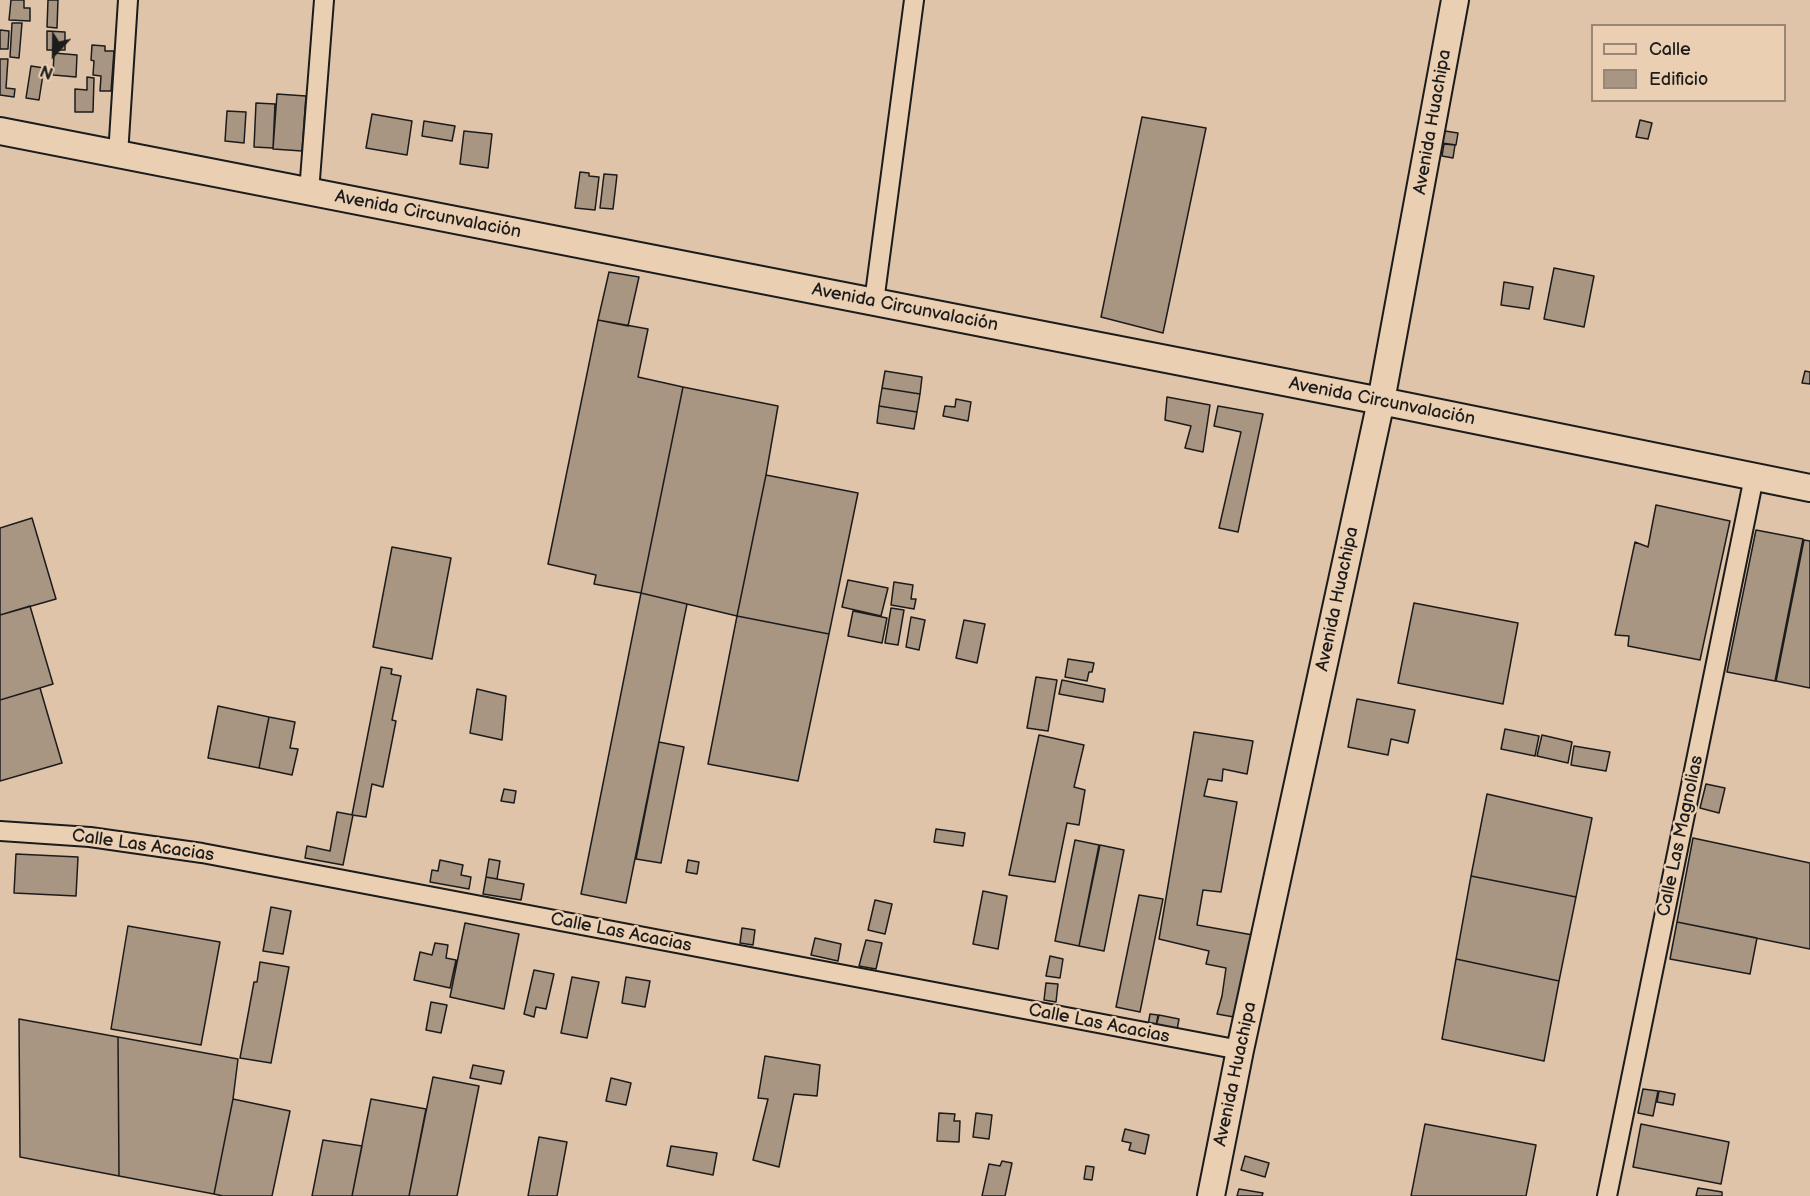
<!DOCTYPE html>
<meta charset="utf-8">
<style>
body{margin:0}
#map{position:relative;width:1810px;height:1196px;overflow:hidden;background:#dfc4a9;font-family:"Balsamiq Sans",sans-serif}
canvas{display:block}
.legend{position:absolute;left:1591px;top:24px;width:195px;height:78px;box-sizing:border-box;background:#ebcfb2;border:2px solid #988776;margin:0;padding:8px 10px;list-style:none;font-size:18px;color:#1c1c1c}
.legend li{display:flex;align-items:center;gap:12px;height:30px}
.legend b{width:30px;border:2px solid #988776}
.north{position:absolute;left:24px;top:24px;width:60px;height:60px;-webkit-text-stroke:4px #ebcfb2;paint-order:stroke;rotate:202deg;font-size:16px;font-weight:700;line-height:24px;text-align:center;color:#1c1c1c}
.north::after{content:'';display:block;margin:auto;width:21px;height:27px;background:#1c1c1c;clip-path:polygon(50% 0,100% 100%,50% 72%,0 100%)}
</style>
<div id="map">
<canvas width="1810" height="1196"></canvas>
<ul class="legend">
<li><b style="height:8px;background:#ebcfb2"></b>Calle</li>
<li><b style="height:16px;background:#a89582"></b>Edificio</li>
</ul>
<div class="north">N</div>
</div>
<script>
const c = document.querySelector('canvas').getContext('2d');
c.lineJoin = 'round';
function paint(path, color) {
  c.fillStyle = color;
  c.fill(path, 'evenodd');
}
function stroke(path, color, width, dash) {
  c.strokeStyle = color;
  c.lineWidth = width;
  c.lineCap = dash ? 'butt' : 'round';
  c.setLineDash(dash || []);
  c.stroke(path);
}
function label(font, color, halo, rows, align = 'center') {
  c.font = font + ' "Balsamiq Sans",sans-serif';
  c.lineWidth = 5;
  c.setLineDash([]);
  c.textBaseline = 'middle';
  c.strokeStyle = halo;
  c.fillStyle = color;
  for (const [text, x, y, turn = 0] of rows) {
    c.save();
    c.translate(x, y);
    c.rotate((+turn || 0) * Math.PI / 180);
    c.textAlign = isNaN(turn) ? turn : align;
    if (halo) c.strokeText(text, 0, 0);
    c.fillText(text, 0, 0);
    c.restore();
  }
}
const building = new Path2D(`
 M 11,0 L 24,0 L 24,8 L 30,8 L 30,21 L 9,20 Z
 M 48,0 L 58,0 L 57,28 L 47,27 Z
 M 12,23 L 22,23 L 19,58 L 10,57 Z
 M 0,30 L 9,31 L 8,49 L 0,49 Z
 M 47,31 L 65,32 L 65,50 L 47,50 Z
 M 92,45 L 105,46 L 105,51 L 114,51 L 111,91 L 100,91 L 101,76 L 93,75 L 94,61 L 91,60 Z
 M 54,53 L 77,55 L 76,77 L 53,75 Z
 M 0,59 L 8,59 L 6,88 L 15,89 L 14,97 L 0,95 Z
 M 31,66 L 44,68 L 39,100 L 26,98 Z
 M 87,77 L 94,78 L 93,112 L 75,112 L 75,89 L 87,90 Z
 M 277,94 L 306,96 L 302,151 L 273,149 Z
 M 256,103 L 275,104 L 273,148 L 254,147 Z
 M 227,111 L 246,112 L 244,143 L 225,141 Z
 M 372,114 L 412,121 L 407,155 L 366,148 Z
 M 1142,117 L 1206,128 L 1163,333 L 1101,317 Z
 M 1640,120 L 1652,123 L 1648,139 L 1636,137 Z
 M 424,121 L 455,126 L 452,141 L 422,136 Z
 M 464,131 L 492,134 L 488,168 L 460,164 Z
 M 1445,131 L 1458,133 L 1456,145 L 1442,143 Z
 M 1444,144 L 1455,145 L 1453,158 L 1442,156 Z
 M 580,172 L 589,173 L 589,176 L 599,177 L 595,210 L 575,208 Z
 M 604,174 L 617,175 L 613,209 L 600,208 Z
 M 1554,268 L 1594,276 L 1584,327 L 1544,319 Z
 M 609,272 L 639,277 L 628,326 L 598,320 Z
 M 1504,282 L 1533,287 L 1529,309 L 1501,305 Z
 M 598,320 L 648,329 L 638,377 L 683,387 L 641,593 L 594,584 L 596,575 L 548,564 Z
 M 885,371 L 922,377 L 920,394 L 882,388 Z
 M 1805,371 L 1810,372 L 1810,384 L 1802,383 Z
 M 683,387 L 778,406 L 766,475 L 737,616 L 641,593 Z
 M 882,388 L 920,394 L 917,412 L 879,406 Z
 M 1167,397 L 1210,405 L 1203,452 L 1185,448 L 1191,426 L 1165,420 Z
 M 956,399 L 971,402 L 968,421 L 943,416 L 945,406 L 955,407 Z
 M 879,406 L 917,412 L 914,429 L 877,423 Z
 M 1218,406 L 1263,414 L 1238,532 L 1219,528 L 1241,432 L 1214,426 Z
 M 766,475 L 858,493 L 829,634 L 737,616 Z
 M 1656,505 L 1730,521 L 1700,660 L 1628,646 L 1629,636 L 1615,635 L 1635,542 L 1648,547 Z
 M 32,518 L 56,599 L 0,615 L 0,528 Z
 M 1756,530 L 1803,539 L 1775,681 L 1727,672 Z
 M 1804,540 L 1810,541 L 1810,688 L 1776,681 Z
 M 392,547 L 451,558 L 432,659 L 373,647 Z
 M 848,580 L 888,588 L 881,616 L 842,607 Z
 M 894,582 L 913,585 L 911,599 L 916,599 L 914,609 L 891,605 Z
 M 641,593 L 687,604 L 626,903 L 581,894 Z
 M 1414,603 L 1518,623 L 1503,704 L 1398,683 Z
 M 30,606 L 53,684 L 0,700 L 0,615 Z
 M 891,608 L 904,610 L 898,645 L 885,643 Z
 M 853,611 L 887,618 L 882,643 L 848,636 Z
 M 737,616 L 829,634 L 798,781 L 708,764 Z
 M 911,617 L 925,620 L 919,650 L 906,647 Z
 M 964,620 L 985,624 L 977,663 L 956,658 Z
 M 1068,659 L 1094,663 L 1092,672 L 1089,672 L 1087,681 L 1065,677 Z
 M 381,667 L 392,669 L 391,674 L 401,676 L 392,720 L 396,721 L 383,787 L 372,784 L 366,817 L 352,815 Z
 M 1036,677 L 1057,680 L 1048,731 L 1027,728 Z
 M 1062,680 L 1105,689 L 1103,702 L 1059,694 Z
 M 40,688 L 62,763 L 0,781 L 0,700 Z
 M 477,689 L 506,696 L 502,740 L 470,733 Z
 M 1357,699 L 1415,710 L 1408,743 L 1391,739 L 1388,755 L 1348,747 Z
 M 218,706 L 269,717 L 259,768 L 208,758 Z
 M 269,717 L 295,722 L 290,748 L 298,749 L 292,775 L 259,768 Z
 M 1505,729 L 1539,736 L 1535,756 L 1501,749 Z
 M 1194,732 L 1253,741 L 1247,774 L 1223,769 L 1222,781 L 1208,779 L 1204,796 L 1237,802 L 1221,892 L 1203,890 L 1197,925 L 1253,935 L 1234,1017 L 1217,1014 L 1222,996 L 1226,968 L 1206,964 L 1209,951 L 1159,939 Z
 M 1039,735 L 1084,745 L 1074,787 L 1085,790 L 1079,825 L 1067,823 L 1055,882 L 1009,875 Z
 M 1542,735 L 1572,742 L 1568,763 L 1537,756 Z
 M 659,742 L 684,747 L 661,863 L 636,859 Z
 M 1574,746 L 1610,752 L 1606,771 L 1571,765 Z
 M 1706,784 L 1725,788 L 1719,813 L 1700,808 Z
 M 504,789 L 516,791 L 514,803 L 501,801 Z
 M 1487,794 L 1592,818 L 1576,897 L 1471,876 Z
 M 337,812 L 353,815 L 343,865 L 305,858 L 307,846 L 330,851 Z
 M 936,829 L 965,833 L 963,846 L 934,842 Z
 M 1693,838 L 1810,863 L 1810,949 L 1677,922 Z
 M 1075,840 L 1099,845 L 1079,946 L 1055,941 Z
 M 1100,845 L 1124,850 L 1104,951 L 1079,946 Z
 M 16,854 L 78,857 L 76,896 L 14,893 Z
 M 489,859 L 500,861 L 497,879 L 486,877 Z
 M 440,860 L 463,865 L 461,875 L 471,877 L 469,889 L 430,882 L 432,870 L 438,871 Z
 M 688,860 L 699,862 L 697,874 L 686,872 Z
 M 1471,876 L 1576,897 L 1559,981 L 1456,959 Z
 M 486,877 L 524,884 L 521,900 L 483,894 Z
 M 983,891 L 1007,896 L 998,949 L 973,944 Z
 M 1139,895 L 1163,899 L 1140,1012 L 1116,1007 Z
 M 875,900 L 892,904 L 885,934 L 868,930 Z
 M 271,907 L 291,911 L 283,954 L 263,951 Z
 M 1677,922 L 1757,938 L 1750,974 L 1670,959 Z
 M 465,923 L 519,934 L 504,1009 L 450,997 Z
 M 128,926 L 220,942 L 201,1045 L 111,1029 Z
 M 742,928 L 755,930 L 753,945 L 740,943 Z
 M 815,938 L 841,944 L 838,961 L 811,955 Z
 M 866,940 L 882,943 L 876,969 L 859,966 Z
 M 435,943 L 448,945 L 446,958 L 456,960 L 450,988 L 414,980 L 420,952 L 432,955 Z
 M 1050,956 L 1063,959 L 1060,978 L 1046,976 Z
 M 1456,959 L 1559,981 L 1544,1061 L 1442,1039 Z
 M 260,962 L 289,967 L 271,1063 L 240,1058 L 254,982 L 257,982 Z
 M 534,970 L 554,974 L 546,1009 L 536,1007 L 534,1017 L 524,1014 Z
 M 572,977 L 599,982 L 587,1038 L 561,1033 Z
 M 626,977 L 650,981 L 645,1007 L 622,1003 Z
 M 1046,983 L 1058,984 L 1056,1002 L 1044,1000 Z
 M 431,1002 L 447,1005 L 441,1033 L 426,1030 Z
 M 1150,1014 L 1158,1015 L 1156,1026 L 1148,1025 Z
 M 1159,1015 L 1179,1019 L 1177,1030 L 1156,1026 Z
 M 19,1019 L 118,1037 L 119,1176 L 20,1157 Z
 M 118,1037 L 238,1059 L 233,1099 L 214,1194 L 119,1176 Z
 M 765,1056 L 820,1065 L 817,1096 L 794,1094 L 779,1167 L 753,1160 L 768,1099 L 758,1098 Z
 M 473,1065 L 504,1071 L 501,1084 L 470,1078 Z
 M 433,1077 L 479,1086 L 457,1196 L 409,1196 Z
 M 611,1078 L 631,1083 L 626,1105 L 606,1101 Z
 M 1643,1089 L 1658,1091 L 1653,1116 L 1638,1113 Z
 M 1659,1091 L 1675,1094 L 1673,1105 L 1657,1102 Z
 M 233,1099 L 290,1111 L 272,1196 L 223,1196 L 214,1194 Z
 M 371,1099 L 426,1109 L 409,1196 L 352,1196 Z
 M 939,1113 L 955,1114 L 954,1121 L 960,1121 L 959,1142 L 937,1141 Z
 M 976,1113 L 992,1115 L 989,1139 L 973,1137 Z
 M 1425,1124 L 1536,1145 L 1526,1196 L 1411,1196 Z
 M 1641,1124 L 1729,1142 L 1721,1184 L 1633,1167 Z
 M 1125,1129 L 1149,1135 L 1145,1154 L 1129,1150 L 1131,1143 L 1122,1141 Z
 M 539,1137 L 567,1142 L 557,1196 L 528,1196 Z
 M 323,1140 L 362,1146 L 352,1196 L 312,1196 Z
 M 671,1146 L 717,1153 L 713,1175 L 667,1166 Z
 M 1245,1156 L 1269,1163 L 1265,1177 L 1241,1170 Z
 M 1002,1161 L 1012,1163 L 1005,1196 L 982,1196 L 989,1164 L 1000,1166 Z
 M 1086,1166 L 1094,1167 L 1092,1180 L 1084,1179 Z
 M 1698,1188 L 1722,1192 L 1722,1196 L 1696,1196 Z
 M 1239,1189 L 1263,1193 L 1262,1196 L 1237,1196 Z`);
paint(building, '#a89582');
stroke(building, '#1c1c1c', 1.5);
const street = new Path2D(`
 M 118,155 L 128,0
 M 309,192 L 324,0
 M 874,302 L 914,0
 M 0,831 L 90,837 L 202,853 L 1240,1050
 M 1607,1196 L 1754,477`);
const secondary = new Path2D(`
 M 0,131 L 1381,401 L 1810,488
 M 1211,1196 L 1240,1050 L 1381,401 L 1455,0`);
stroke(street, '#1c1c1c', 22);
stroke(secondary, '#1c1c1c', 30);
stroke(street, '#ebcfb2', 18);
stroke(secondary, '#ebcfb2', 26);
label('18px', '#1c1c1c', '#ebcfb2', [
 ["Avenida Huachipa",1433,122,-80],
 ["Avenida Circunvalación",428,215,11],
 ["Avenida Circunvalación",905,308,11],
 ["Avenida Circunvalación",1382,402,11],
 ["Avenida Huachipa",1338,599,-78],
 ["Calle Las Magnolias",1681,836,-78],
 ["Calle Las Acacias",143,846,8],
 ["Calle Las Acacias",621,933,11],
 ["Calle Las Acacias",1099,1024,11],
 ["Avenida Huachipa",1236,1074,-78]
]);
</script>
